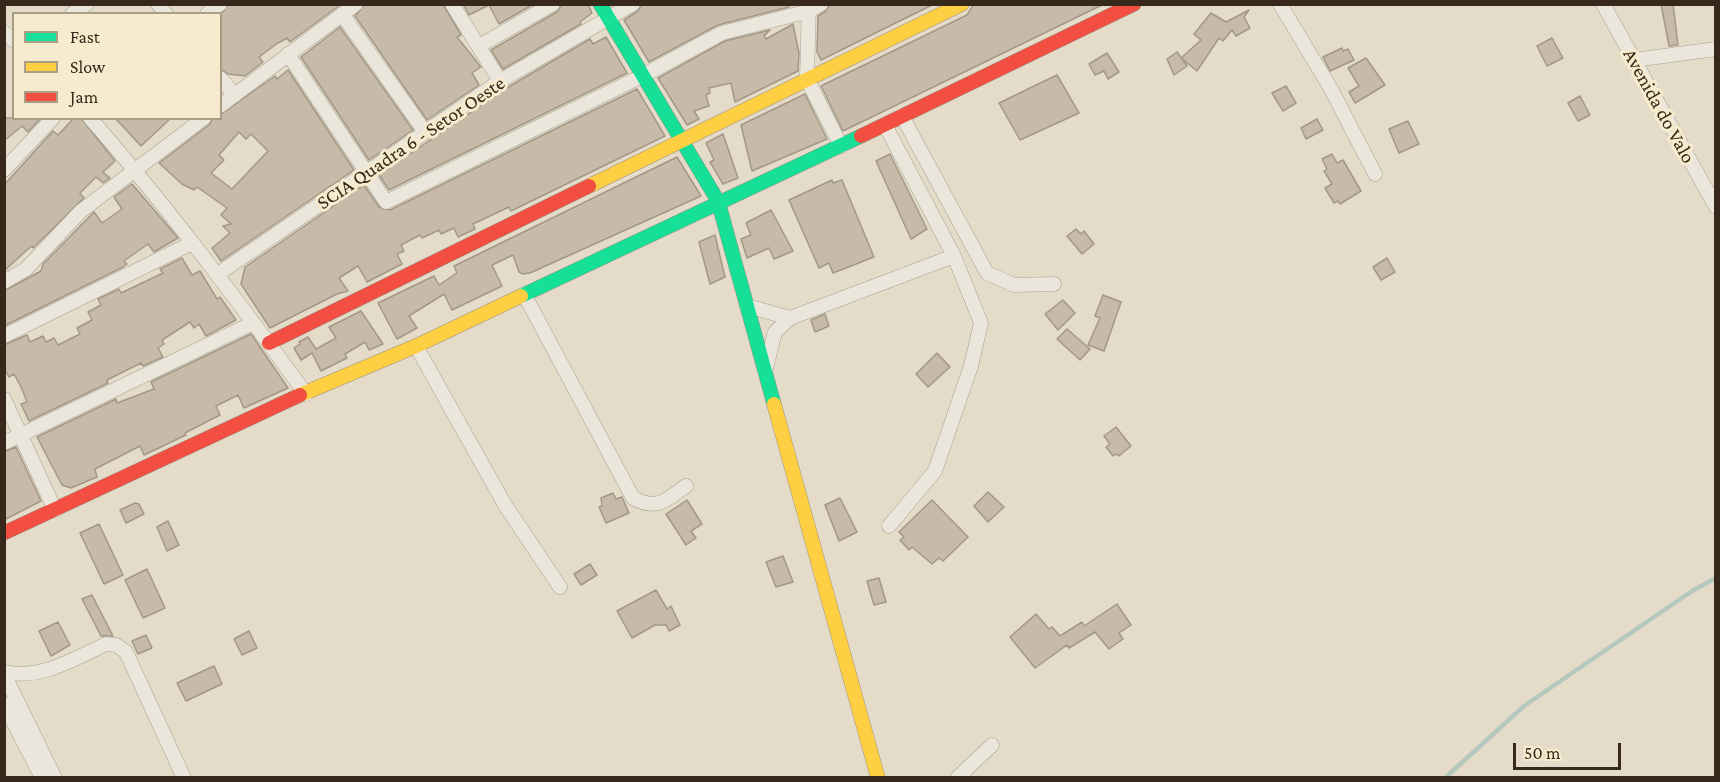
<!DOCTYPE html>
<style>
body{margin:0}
#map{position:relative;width:1720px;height:782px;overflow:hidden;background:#e4dcc8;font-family:"Crimson Pro",serif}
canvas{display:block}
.frame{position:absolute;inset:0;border:6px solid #36291b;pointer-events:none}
.legend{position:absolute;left:12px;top:12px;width:210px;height:108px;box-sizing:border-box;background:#f6ebcd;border:2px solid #a99d86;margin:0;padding:8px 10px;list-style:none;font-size:18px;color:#36291b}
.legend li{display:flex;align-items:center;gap:12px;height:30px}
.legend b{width:30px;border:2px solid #a99d86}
.scale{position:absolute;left:1513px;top:743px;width:108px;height:27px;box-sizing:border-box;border:3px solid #36291b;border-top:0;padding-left:8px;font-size:18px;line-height:21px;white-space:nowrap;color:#36291b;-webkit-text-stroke:4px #f6ebcd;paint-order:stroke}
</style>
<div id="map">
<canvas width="1720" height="782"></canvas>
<div class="frame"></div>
<ul class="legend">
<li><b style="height:8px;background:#16e098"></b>Fast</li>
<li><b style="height:8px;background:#ffcf43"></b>Slow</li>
<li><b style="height:8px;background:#f24e42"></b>Jam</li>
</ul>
<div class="scale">50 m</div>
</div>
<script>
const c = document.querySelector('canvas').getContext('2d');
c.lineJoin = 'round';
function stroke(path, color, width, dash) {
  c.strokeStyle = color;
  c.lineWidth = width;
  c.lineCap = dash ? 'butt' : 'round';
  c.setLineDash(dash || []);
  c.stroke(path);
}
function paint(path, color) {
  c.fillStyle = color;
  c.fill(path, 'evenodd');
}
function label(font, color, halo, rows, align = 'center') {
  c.font = font + ' "Crimson Pro",serif';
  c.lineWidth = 6;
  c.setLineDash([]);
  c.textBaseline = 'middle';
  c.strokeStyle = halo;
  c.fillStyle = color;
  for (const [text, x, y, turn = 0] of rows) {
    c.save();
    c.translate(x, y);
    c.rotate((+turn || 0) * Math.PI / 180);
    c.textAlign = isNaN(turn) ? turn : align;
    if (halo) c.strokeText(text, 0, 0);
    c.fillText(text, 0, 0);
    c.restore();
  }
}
stroke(new Path2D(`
 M 1445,778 L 1524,706 L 1692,591 L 1716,578`), '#b5c8bd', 4.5);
const building = new Path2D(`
 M 229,4 L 339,4 L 340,5 L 290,42 L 287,38 L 278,43 L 259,57 L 263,62 L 245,76 L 228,74 L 220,69 L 220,15 Z
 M 365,4 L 443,4 L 461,35 L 457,37 L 481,67 L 472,73 L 479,85 L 427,120 L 355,16 Z
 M 463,4 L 534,4 L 499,24 L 489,5 L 469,15 Z
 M 562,4 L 588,4 L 592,13 L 580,22 L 581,24 L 503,69 L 491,50 L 557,12 Z
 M 642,4 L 789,4 L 789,7 L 718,25 L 649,62 L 624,20 L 638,11 Z
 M 830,4 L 934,4 L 821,60 L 817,52 L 818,16 L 826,11 Z
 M 974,4 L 1104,4 L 843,131 L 821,86 L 967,15 Z
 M 1661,4 L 1673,4 L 1678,45 L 1669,46 Z
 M 1249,10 L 1244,17 L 1250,28 L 1236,36 L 1232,30 L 1223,41 L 1219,38 L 1197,71 L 1181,58 L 1201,40 L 1194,34 L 1211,13 L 1226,22 Z
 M 793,24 L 799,53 L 798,71 L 735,102 L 731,83 L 709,88 L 710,93 L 706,95 L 709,106 L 694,111 L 699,119 L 687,125 L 658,78 L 725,41 L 770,30 L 764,36 L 766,39 Z
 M 340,27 L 413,130 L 369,160 L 301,57 Z
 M 606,37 L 627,73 L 389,190 L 379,175 L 505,89 L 590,39 L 593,44 Z
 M 1552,38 L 1563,58 L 1547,66 L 1537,46 Z
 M 1342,48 L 1343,51 L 1348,49 L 1354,60 L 1330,71 L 1323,57 Z
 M 1177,52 L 1187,66 L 1174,75 L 1167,59 Z
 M 1107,53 L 1119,72 L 1108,79 L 1104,71 L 1095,75 L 1089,64 Z
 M 1366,58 L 1385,85 L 1355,103 L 1349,92 L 1359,86 L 1348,68 Z
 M 288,70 L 354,170 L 221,261 L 212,248 L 230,233 L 223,226 L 231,224 L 221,215 L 227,208 L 197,187 L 194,190 L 182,184 L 159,163 L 209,125 L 213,118 L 220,118 L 220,115 L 275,76 L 277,79 ZM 239,132 L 246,139 L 251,134 L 268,151 L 232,189 L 211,173 L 224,160 L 219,155 Z
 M 1057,75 L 1079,113 L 1020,140 L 999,103 Z
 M 1286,86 L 1296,103 L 1283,111 L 1272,93 Z
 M 637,89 L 665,136 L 511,211 L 509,207 L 473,224 L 475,229 L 458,237 L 454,228 L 441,234 L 439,230 L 422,238 L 420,235 L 401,245 L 404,251 L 397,254 L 402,264 L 367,282 L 358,266 L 339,278 L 348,291 L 337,294 L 270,328 L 241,284 L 245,267 L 364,185 L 379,207 L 390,210 Z
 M 805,94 L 827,139 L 752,171 L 741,125 Z
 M 1580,96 L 1590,115 L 1578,121 L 1568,103 Z
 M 4,118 L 40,118 L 40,119 L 28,132 L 22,126 L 4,141 Z
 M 74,118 L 81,118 L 115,161 L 103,172 L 110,178 L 103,183 L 96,177 L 80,193 L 84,198 L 33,248 L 32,246 L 28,249 L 4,271 L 4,185 L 53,131 L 58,135 Z
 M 115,118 L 171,118 L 141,146 Z
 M 1317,119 L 1323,130 L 1306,139 L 1301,128 Z
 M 1408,121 L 1419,144 L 1399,153 L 1389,129 Z
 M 723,134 L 738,178 L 723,184 L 710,162 L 714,160 L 706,143 Z
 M 890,154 L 927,229 L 911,239 L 876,161 Z
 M 1332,154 L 1337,163 L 1343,160 L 1361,191 L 1340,204 L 1338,201 L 1334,203 L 1325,188 L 1332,184 L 1324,171 L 1327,169 L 1322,159 Z
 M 677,157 L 701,196 L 530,273 L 523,274 L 519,272 L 513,255 L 492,265 L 502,286 L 452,310 L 444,294 L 409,316 L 417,328 L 397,339 L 378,303 L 434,276 L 439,285 L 457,273 L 454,266 Z
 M 832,180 L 833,183 L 842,180 L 874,257 L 833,273 L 829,263 L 819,268 L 789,200 Z
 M 132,184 L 178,238 L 154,252 L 148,244 L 124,261 L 127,264 L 123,267 L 4,326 L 4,291 L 41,271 L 43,264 L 94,212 L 102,223 L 122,209 L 114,197 Z
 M 771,210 L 793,251 L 774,259 L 769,248 L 747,258 L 741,239 L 751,235 L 746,223 Z
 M 1076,229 L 1081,234 L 1084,231 L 1094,244 L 1082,254 L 1067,236 Z
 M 715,235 L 725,277 L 710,284 L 699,242 Z
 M 182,258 L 192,275 L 200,271 L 217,299 L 220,297 L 236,320 L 206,336 L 199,324 L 194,328 L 190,322 L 162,340 L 164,344 L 158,348 L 163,357 L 143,366 L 141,363 L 107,380 L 108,383 L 29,421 L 21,404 L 27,402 L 21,387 L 14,374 L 9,377 L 4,368 L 4,345 L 27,335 L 30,342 L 43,336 L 46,342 L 54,338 L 58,345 L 80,334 L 77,328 L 92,320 L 88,312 L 101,305 L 98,299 L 119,289 L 121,293 L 163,273 L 160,269 Z
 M 1387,258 L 1395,272 L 1381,280 L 1373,267 Z
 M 1103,295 L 1121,302 L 1104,351 L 1088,345 L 1100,318 L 1095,316 Z
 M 1063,300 L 1075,313 L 1058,330 L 1045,314 Z
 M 361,311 L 383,344 L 369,350 L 365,342 L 345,354 L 347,358 L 321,371 L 312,353 L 301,360 L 294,348 L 300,344 L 299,342 L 308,337 L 316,349 L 336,338 L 329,327 Z
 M 825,314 L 829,326 L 815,332 L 811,320 Z
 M 1067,329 L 1090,349 L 1080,360 L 1057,339 Z
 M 251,334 L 288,388 L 244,408 L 238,395 L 216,406 L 220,415 L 185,433 L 186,435 L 144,455 L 140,446 L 95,469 L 97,477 L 71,488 L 62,485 L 37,437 L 116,399 L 117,403 L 154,389 L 151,382 Z
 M 937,353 L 950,367 L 928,387 L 916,374 Z
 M 1116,427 L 1131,446 L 1119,456 L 1116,454 L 1113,456 L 1106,447 L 1110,444 L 1104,436 Z
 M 16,447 L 41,501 L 4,520 L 4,452 Z
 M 988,492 L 1004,507 L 988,522 L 974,506 Z
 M 613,493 L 616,499 L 622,497 L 629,513 L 606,523 L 599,507 L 602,506 L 601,498 Z
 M 840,498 L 857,532 L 839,541 L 825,505 Z
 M 687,500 L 702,524 L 691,531 L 696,538 L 686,545 L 666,514 Z
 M 932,500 L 968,537 L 943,561 L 939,558 L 932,564 L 912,547 L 909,550 L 900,540 L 904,537 L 899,532 Z
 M 135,503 L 139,504 L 144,514 L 126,523 L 120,510 Z
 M 168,521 L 179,545 L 167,551 L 157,527 Z
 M 99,524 L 123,575 L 104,584 L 80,533 Z
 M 783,556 L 793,582 L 776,587 L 766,562 Z
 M 590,564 L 597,575 L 581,585 L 574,574 Z
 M 147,569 L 165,608 L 143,618 L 125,580 Z
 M 879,578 L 886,602 L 874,605 L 867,581 Z
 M 656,590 L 667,609 L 671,606 L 680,625 L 669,631 L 666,625 L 655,625 L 632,638 L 617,611 Z
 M 92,595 L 113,636 L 101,636 L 82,599 Z
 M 1117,604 L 1131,625 L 1119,633 L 1123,639 L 1109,649 L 1095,632 L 1069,648 L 1067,645 L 1035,668 L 1010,637 L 1036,614 L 1049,629 L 1052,627 L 1060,636 L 1082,622 L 1084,626 Z
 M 58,622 L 70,645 L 51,656 L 39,631 Z
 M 249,631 L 257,648 L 242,655 L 234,639 Z
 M 146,635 L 152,648 L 138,654 L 132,641 Z
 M 214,666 L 222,684 L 186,701 L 177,683 Z`);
paint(building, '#c7baa9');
stroke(building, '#a39788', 1.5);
const street = new Path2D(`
 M 158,4 L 166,14
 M 452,4 L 500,81
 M 809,4 L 807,79 L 841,146
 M 1280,4 L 1331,89 L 1375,174
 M 1603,4 L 1716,207
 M 72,14 L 87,4
 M 207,14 L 220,4
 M 342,14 L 425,132
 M 4,32 L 14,41
 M 479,46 L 553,4
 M 288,54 L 386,202 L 644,75 L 722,33 L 809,11 L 821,4
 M 1634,60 L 1716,49
 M 220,78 L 235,95
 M 220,106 L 356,4
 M 902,116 L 987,273 L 1014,285 L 1054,284
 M 90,118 C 167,206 237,300 306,394
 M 885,125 L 954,256 L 981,323 L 971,366 L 935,471 L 889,526
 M 4,170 L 53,118
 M 218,274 L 500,81 L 633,4
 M 4,282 L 26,269 L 81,211 L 204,118
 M 524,294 L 633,498 C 658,511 666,500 686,486
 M 747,306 L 790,318 L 954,256
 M 4,336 L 192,243
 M 416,346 L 505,505 L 560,587
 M 766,368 L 775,332 L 790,318
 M 4,399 L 55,510
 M 4,443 L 253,323
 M 4,672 C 41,680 74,659 106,644 L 116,645 L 126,652 L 184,778
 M 4,674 L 55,778
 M 4,704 L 42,778
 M 957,778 L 992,745`);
const fast = new Path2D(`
 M 600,4 L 718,201 L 774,404
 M 521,296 L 861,136`);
const slow = new Path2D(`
 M 589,186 L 962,4
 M 300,395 L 416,346 L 521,296
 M 774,404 L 878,778`);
const jam = new Path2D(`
 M 861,136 L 1134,4
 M 269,343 L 589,186
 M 4,533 L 300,395`);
stroke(street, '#a8a092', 15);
stroke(fast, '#989082', 15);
stroke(slow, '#989082', 15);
stroke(jam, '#989082', 15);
stroke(street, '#ebe6db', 14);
stroke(fast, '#16e098', 14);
stroke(slow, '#ffcf43', 14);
stroke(jam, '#f24e42', 14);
label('20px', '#36291b', '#f6ebcd', [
 ["Avenida do Valo",1659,106,61],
 ["SCIA Quadra 6 - Setor Oeste",411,143,-34]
]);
</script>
